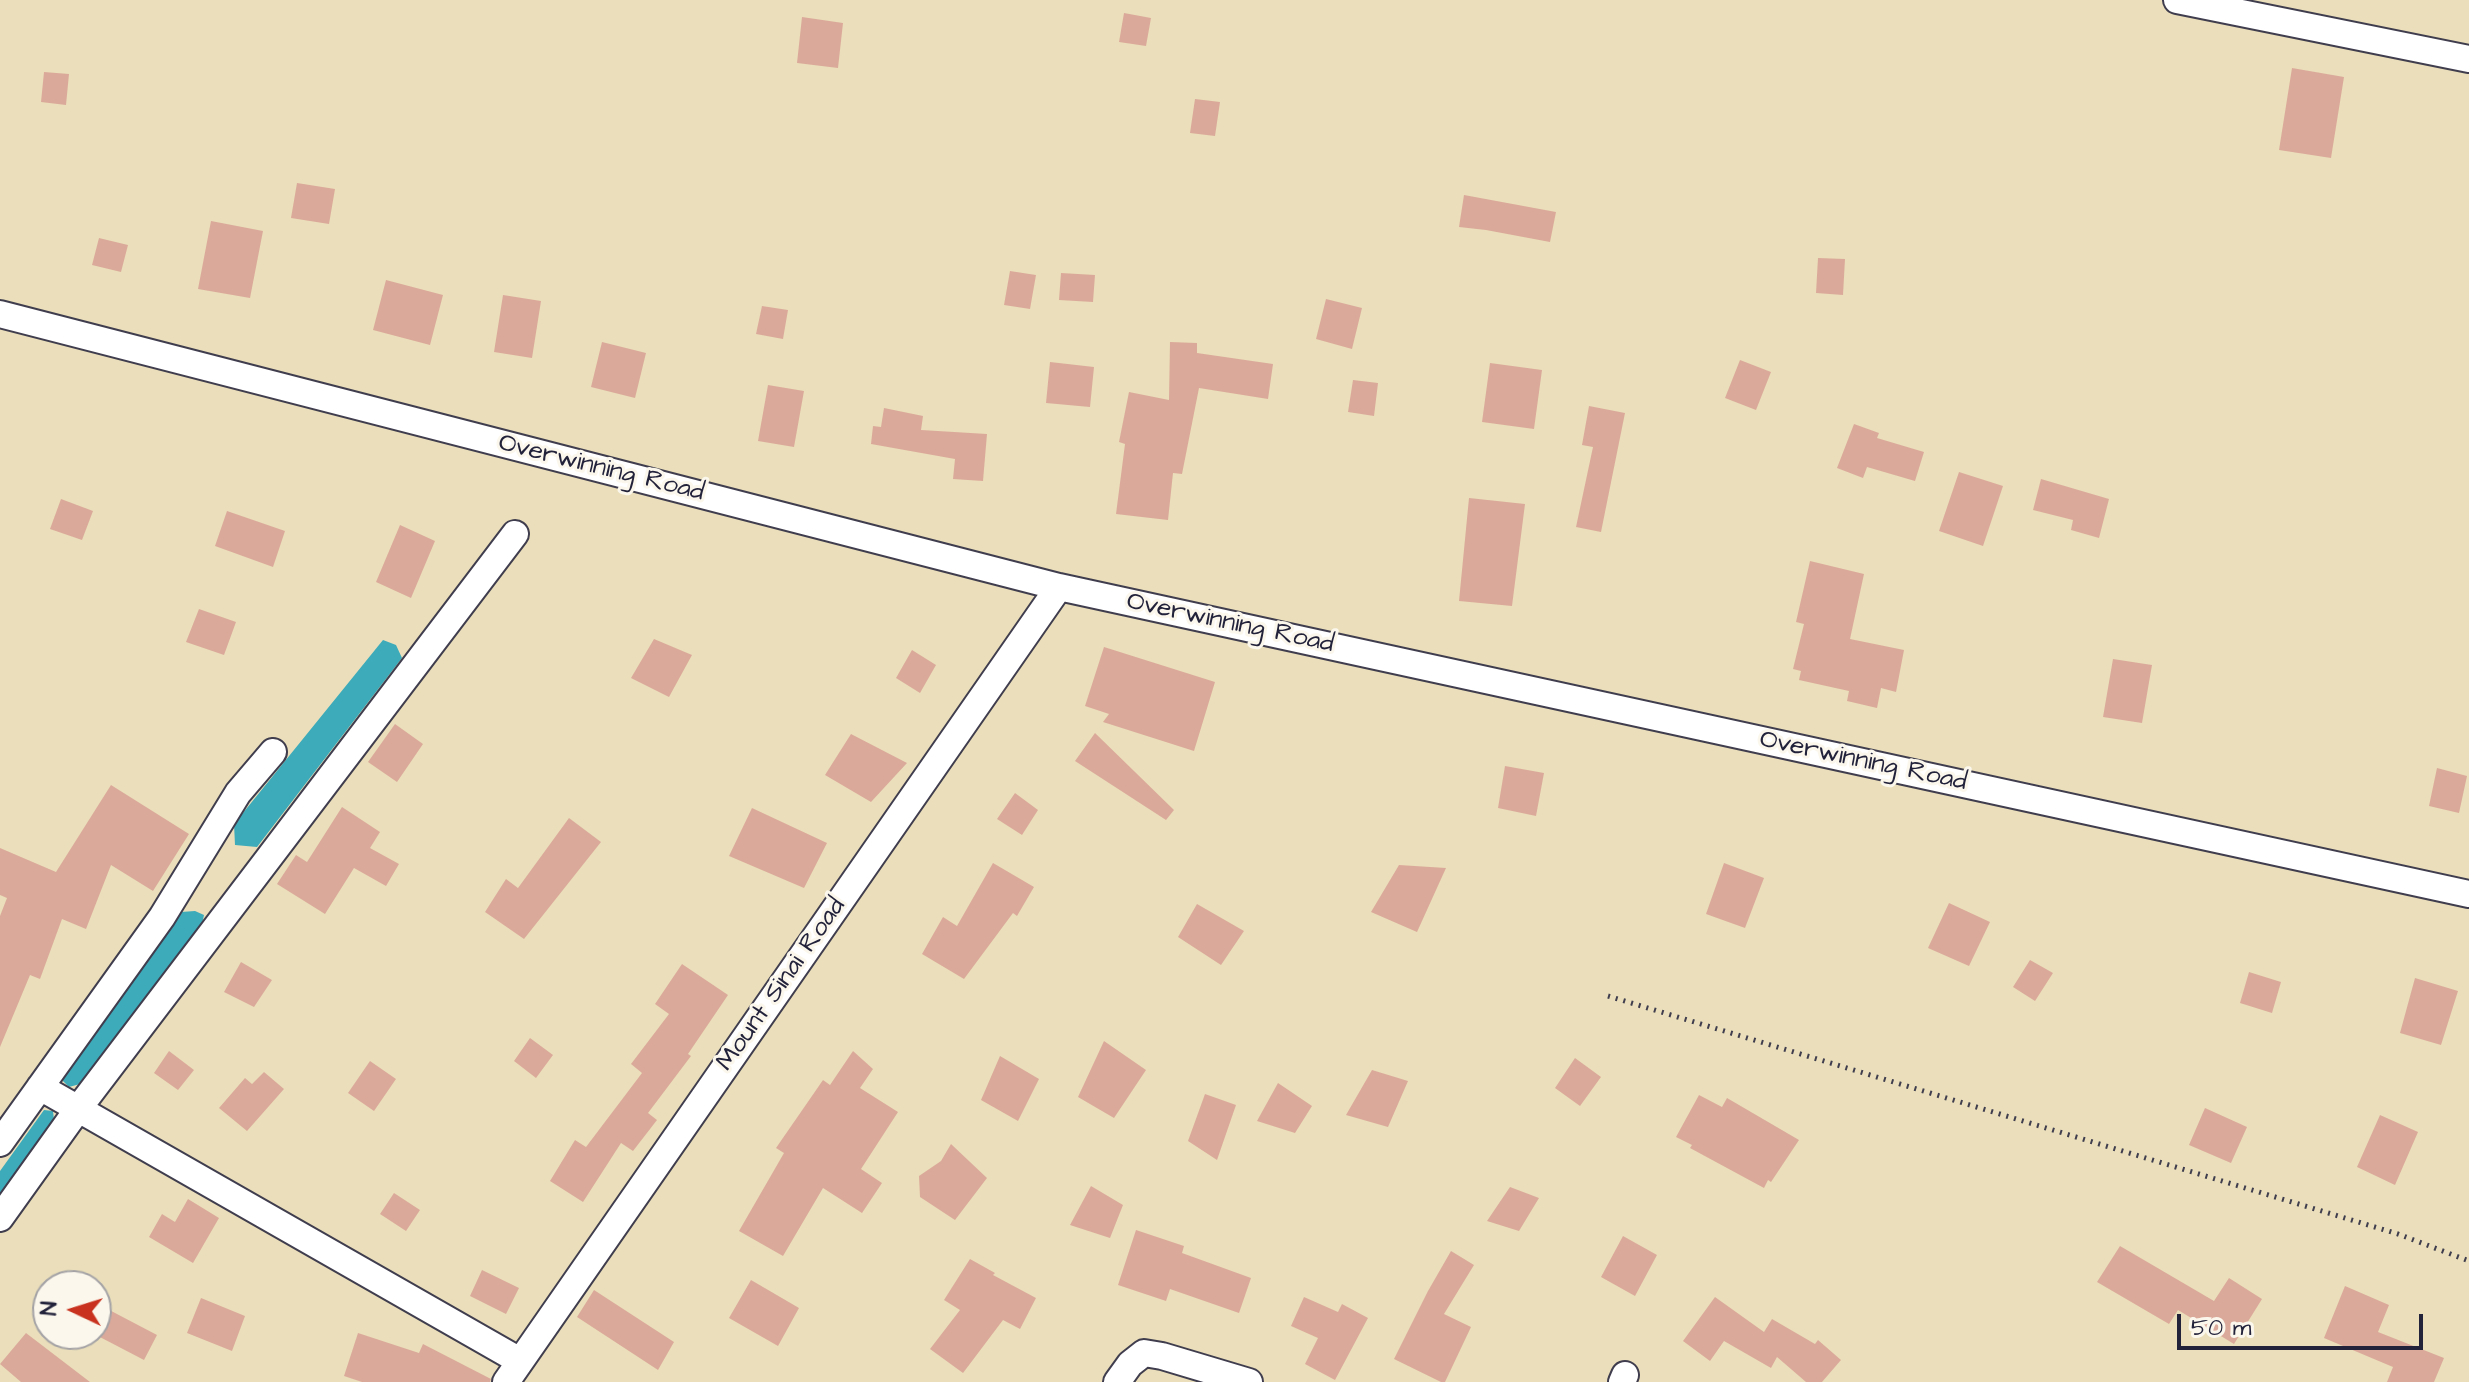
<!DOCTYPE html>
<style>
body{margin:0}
#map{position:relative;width:2469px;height:1382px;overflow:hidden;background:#eadfba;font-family:"Architects Daughter",sans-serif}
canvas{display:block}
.north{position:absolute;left:32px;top:1270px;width:80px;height:80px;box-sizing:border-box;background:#fbf7ec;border:2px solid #a4a2a5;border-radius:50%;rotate:274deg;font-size:22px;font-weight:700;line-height:32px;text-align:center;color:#22223b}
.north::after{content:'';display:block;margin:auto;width:28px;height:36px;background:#c8321e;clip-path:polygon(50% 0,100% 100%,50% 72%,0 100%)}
.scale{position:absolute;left:2177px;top:1314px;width:246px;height:36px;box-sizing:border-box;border:4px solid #22223b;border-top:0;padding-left:10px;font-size:24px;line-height:28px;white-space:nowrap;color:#22223b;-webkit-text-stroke:6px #fbf7ec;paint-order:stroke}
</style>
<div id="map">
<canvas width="2469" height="1382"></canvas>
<div class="north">N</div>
<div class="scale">50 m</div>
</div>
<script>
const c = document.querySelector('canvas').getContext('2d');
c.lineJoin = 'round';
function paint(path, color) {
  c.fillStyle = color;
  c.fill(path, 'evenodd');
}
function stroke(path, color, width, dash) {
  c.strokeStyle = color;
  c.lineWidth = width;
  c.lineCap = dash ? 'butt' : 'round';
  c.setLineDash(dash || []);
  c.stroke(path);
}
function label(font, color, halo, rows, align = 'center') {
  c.font = font + ' "Architects Daughter",sans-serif';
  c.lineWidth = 6;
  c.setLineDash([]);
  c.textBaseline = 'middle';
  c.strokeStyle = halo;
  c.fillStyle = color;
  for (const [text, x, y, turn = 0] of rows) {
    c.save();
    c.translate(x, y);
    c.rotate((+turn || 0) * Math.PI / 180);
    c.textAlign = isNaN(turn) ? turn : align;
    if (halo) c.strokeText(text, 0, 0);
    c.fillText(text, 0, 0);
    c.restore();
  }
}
paint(new Path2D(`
 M 383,640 L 396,645 L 402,658 L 257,847 L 235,845 L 234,824 Z
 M 195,911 L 204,915 L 201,929 L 80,1084 L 69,1087 L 62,1080 L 62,1070 L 181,912 Z
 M 44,1110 L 53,1111 L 54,1120 L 0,1198 L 0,1171 Z`), '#3dabba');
paint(new Path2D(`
 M 1124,13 L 1151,18 L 1146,46 L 1119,42 Z
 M 802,17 L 843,23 L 838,68 L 797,63 Z
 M 2292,68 L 2344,77 L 2331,158 L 2279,150 Z
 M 44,72 L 69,74 L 66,105 L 41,102 Z
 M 1195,99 L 1220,102 L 1215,136 L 1190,133 Z
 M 297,183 L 335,189 L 329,224 L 291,218 Z
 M 1464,195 L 1556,212 L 1550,242 L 1486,230 L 1459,227 Z
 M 211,221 L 263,231 L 250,298 L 198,289 Z
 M 99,238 L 128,245 L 121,272 L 92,265 Z
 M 1818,258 L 1845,259 L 1843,295 L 1816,293 Z
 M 1010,271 L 1036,275 L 1030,309 L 1004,305 Z
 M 1061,273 L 1095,275 L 1093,302 L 1059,300 Z
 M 386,280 L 443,295 L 430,345 L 373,330 Z
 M 503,295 L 541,301 L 532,358 L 494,352 Z
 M 1326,299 L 1362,308 L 1352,349 L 1316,339 Z
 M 762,306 L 788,310 L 783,339 L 756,334 Z
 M 602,342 L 646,353 L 635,398 L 591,387 Z
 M 1170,342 L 1197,343 L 1197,353 L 1273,364 L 1268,399 L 1199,388 L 1182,474 L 1173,473 L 1168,520 L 1116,514 L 1125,444 L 1119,442 L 1129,392 L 1169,400 Z
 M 1740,360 L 1771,372 L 1756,410 L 1725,398 Z
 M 1050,362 L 1094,367 L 1090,407 L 1046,403 Z
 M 1490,363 L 1542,370 L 1534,429 L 1482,422 Z
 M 1353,380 L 1378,383 L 1374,416 L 1348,412 Z
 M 768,385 L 804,391 L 794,447 L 758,441 Z
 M 1589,406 L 1625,413 L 1601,532 L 1576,527 L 1593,447 L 1582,445 Z
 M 884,408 L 923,416 L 921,430 L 987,434 L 983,481 L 953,479 L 955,459 L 871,444 L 873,426 L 881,427 Z
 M 1854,424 L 1879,433 L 1877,438 L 1924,452 L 1915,481 L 1867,467 L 1863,478 L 1837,468 Z
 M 1959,472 L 2003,486 L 1983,546 L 1939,531 Z
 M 2041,479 L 2109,499 L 2099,538 L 2071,530 L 2073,520 L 2033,510 Z
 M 1469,498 L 1525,504 L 1512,606 L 1459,601 Z
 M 61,499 L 93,511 L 82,540 L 50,529 Z
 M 227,511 L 285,531 L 273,567 L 215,546 Z
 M 400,525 L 435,541 L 411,598 L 376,582 Z
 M 1810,561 L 1864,574 L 1850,639 L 1904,650 L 1896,692 L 1881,688 L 1877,708 L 1847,701 L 1849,691 L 1799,680 L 1801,671 L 1793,669 L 1804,624 L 1796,622 Z
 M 199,609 L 236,622 L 224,655 L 186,642 Z
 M 654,639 L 692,655 L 669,697 L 631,678 Z
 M 1104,647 L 1215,682 L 1194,751 L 1103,722 L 1109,714 L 1085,706 Z
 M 912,650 L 936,665 L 920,693 L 896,678 Z
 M 2113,659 L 2152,665 L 2142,723 L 2103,717 Z
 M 395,724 L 423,744 L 397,782 L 368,762 Z
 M 1095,733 L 1174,810 L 1166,820 L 1075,761 Z
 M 851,734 L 907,763 L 871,802 L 825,775 Z
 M 1505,766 L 1544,773 L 1536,816 L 1498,808 Z
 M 2437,768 L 2467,776 L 2459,813 L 2429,806 Z
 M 111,785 L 189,834 L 153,891 L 111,865 L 86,929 L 62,919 L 40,979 L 30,975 L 0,1047 L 0,916 L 7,898 L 0,895 L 0,848 L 56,872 Z
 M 1015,793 L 1038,810 L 1022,835 L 997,819 Z
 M 342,807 L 380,832 L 370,848 L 399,864 L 386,886 L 354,868 L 325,914 L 277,884 L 296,855 L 307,862 Z
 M 752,808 L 827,843 L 804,888 L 729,856 Z
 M 569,818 L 601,842 L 524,939 L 485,912 L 506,879 L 518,888 Z
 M 993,863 L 1034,887 L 1017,916 L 1013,913 L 964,979 L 922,954 L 943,917 L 957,926 Z
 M 1724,863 L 1764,878 L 1745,928 L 1706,914 Z
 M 1399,865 L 1446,868 L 1417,932 L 1371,912 Z
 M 1949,903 L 1990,922 L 1969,966 L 1928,948 Z
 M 1197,904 L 1244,931 L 1221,965 L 1178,937 Z
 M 2030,960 L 2053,973 L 2035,1001 L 2013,987 Z
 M 241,962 L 272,980 L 254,1007 L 224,992 Z
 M 682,964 L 728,995 L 688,1054 L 691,1056 L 648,1113 L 657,1120 L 633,1151 L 621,1143 L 583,1202 L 550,1181 L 575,1140 L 586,1147 L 642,1073 L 631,1064 L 669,1014 L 655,1004 Z
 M 2249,972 L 2281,982 L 2272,1013 L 2240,1003 Z
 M 2415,978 L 2458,991 L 2441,1045 L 2400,1033 Z
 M 530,1038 L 553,1055 L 536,1078 L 514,1061 Z
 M 1104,1041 L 1146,1070 L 1114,1118 L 1078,1097 Z
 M 169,1051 L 194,1070 L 178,1090 L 154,1073 Z
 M 853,1051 L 873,1069 L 860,1088 L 898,1112 L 861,1169 L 882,1183 L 862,1213 L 823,1188 L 783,1256 L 739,1231 L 784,1153 L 776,1148 L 823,1080 L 830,1085 Z
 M 1000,1056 L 1039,1079 L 1018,1121 L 981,1100 Z
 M 1575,1058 L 1601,1077 L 1580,1106 L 1555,1088 Z
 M 370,1061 L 396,1079 L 374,1111 L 348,1093 Z
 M 1372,1070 L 1408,1081 L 1388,1127 L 1346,1115 Z
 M 264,1072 L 284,1089 L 247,1131 L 219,1108 L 245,1078 L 252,1084 Z
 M 1278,1083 L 1312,1106 L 1295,1133 L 1257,1121 Z
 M 1205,1094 L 1236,1105 L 1217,1160 L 1188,1141 Z
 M 1699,1095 L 1722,1107 L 1727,1098 L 1799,1140 L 1771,1182 L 1768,1180 L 1764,1188 L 1690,1148 L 1692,1145 L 1676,1137 Z
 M 2205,1108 L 2247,1127 L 2231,1163 L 2189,1145 Z
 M 2380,1115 L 2418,1132 L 2395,1185 L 2357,1167 Z
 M 951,1144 L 987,1178 L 955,1220 L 920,1197 L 919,1176 L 941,1161 Z
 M 1091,1186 L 1123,1205 L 1110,1238 L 1070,1225 Z
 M 1510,1187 L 1539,1198 L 1519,1231 L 1487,1221 Z
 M 394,1193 L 420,1210 L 406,1231 L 380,1214 Z
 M 188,1199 L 219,1218 L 193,1263 L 149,1237 L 162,1214 L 175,1222 Z
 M 1136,1230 L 1184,1246 L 1182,1253 L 1251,1278 L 1239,1313 L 1170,1289 L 1166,1301 L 1118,1285 Z
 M 1623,1236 L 1657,1255 L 1635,1296 L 1601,1277 Z
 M 2120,1246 L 2214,1301 L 2229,1278 L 2262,1299 L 2234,1344 L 2178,1310 L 2169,1324 L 2097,1282 Z
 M 1451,1251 L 1474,1265 L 1444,1314 L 1471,1327 L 1445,1382 L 1441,1382 L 1394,1359 L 1428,1291 Z
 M 970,1259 L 995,1273 L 993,1275 L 1036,1298 L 1020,1329 L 1003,1320 L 963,1373 L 930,1349 L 960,1310 L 944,1300 Z
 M 482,1270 L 519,1288 L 506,1314 L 470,1296 Z
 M 751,1280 L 799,1308 L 778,1346 L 729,1318 Z
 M 2345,1286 L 2389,1305 L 2378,1332 L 2444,1358 L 2434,1382 L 2387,1382 L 2393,1367 L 2324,1338 Z
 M 594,1290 L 674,1342 L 658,1370 L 577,1317 Z
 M 1304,1297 L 1338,1312 L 1342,1304 L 1368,1318 L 1335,1380 L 1305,1364 L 1318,1338 L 1291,1326 Z
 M 1715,1297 L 1764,1332 L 1772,1319 L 1815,1344 L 1818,1340 L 1841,1360 L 1822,1382 L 1806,1382 L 1777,1357 L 1771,1368 L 1724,1341 L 1710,1361 L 1683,1341 Z
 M 201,1298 L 245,1316 L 232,1351 L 187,1333 Z
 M 96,1303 L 157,1335 L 144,1360 L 96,1335 Z
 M 26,1333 L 90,1382 L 21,1382 L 0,1364 Z
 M 358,1333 L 419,1353 L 423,1344 L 491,1379 L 490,1382 L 362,1382 L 344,1376 Z`), '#dba99a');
const minor = new Path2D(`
 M 2177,0 L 2469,59
 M 0,314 L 1059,587 L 2469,894
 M 40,1087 L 520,1361
 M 0,1143 L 162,917 L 238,793 L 273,752
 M 0,1218 L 78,1109 L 515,534
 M 506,1382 L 1059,587
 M 1117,1382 L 1130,1364 L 1144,1353 L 1162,1356 L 1249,1382
 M 1622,1382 L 1625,1375`);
stroke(minor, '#403e4e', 30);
stroke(new Path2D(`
 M 1608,996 L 2398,1234 L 2469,1261`), '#403e4e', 5, [2, 6]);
stroke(minor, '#fff', 26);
label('26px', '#22223b', '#fbf7ec', [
 ["Overwinning Road",601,469,14],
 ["Overwinning Road",1230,624,12],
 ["Overwinning Road",1863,762,12],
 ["Mount Sinai Road",782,985,-55]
]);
</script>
